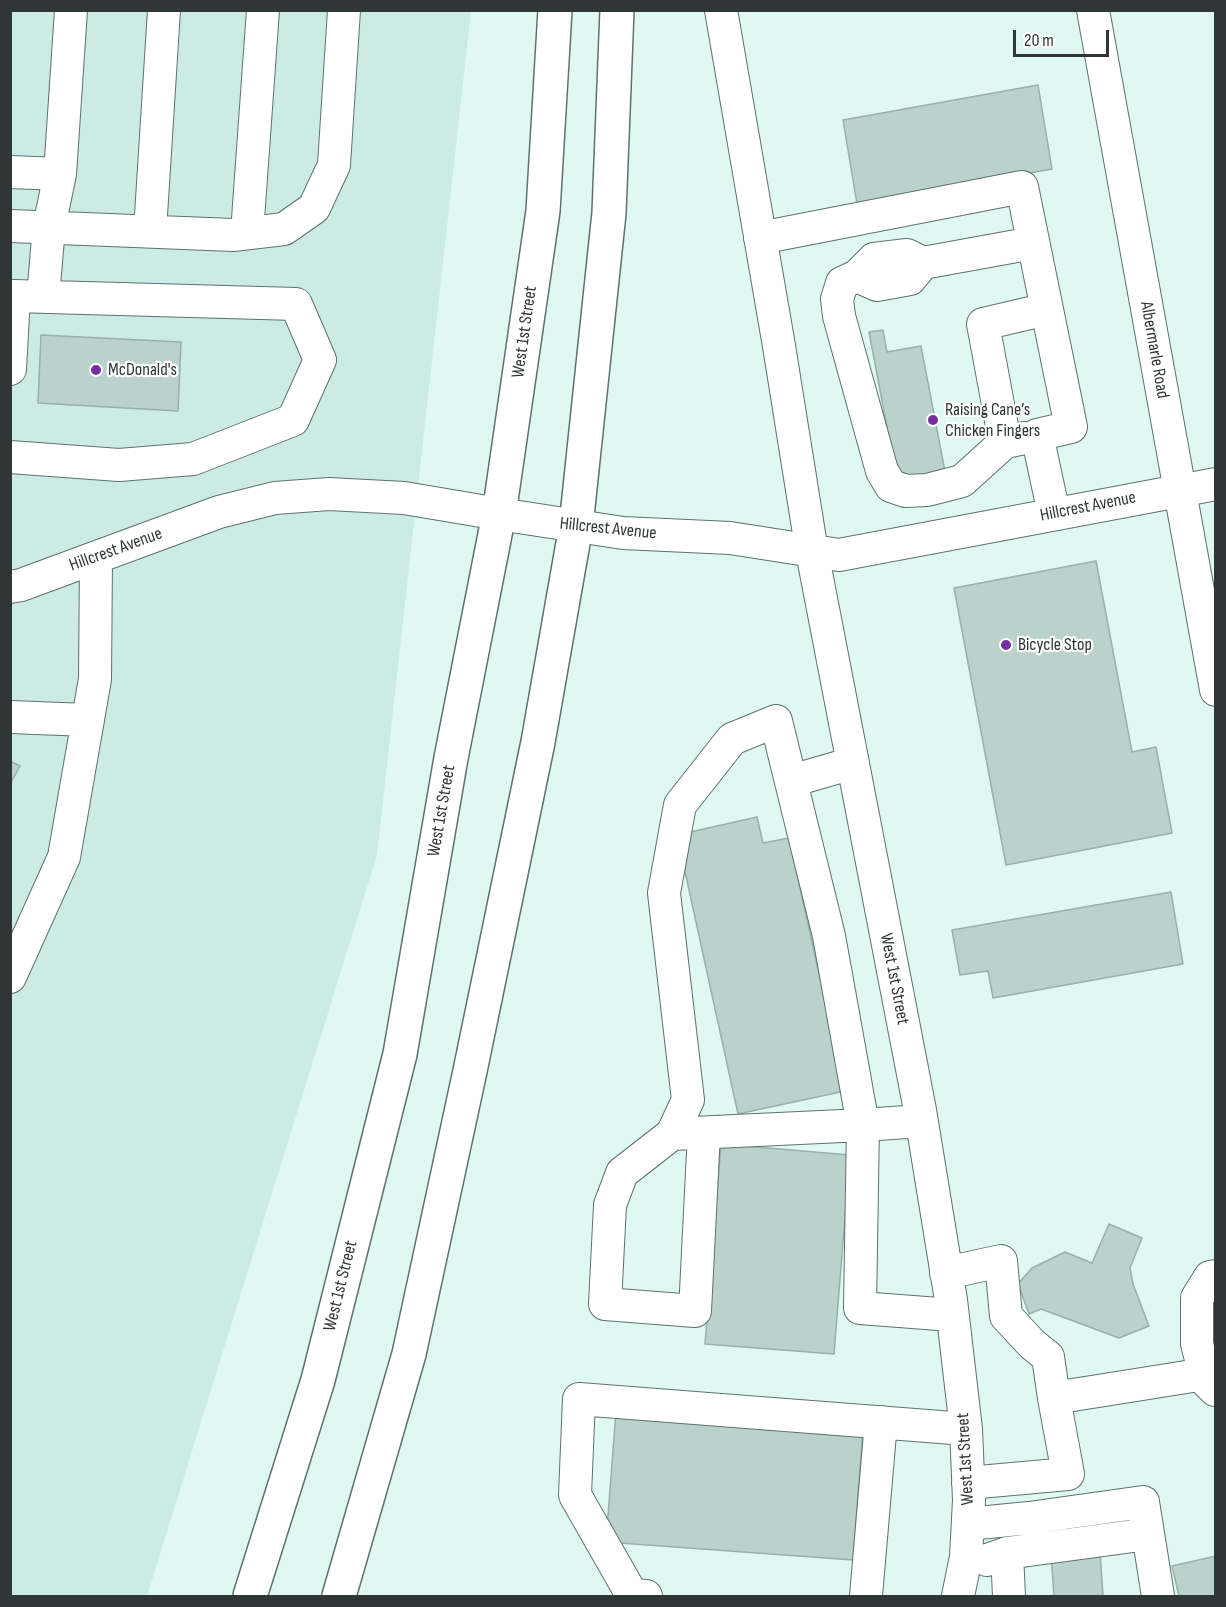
<!DOCTYPE html>
<meta charset="utf-8">
<style>
body{margin:0}
#map{position:relative;width:1226px;height:1607px;overflow:hidden;background:#e0f8f2;font-family:"Sofia Sans Condensed",sans-serif}
canvas{display:block}
.frame{position:absolute;inset:0;border:12px solid #2e3735;pointer-events:none}
.scale{position:absolute;left:1013px;top:30px;width:96px;height:27px;box-sizing:border-box;border:3px solid #2e3735;border-top:0;padding-left:8px;font-size:18px;line-height:21px;white-space:nowrap;color:#2e3735;-webkit-text-stroke:4px #fff;paint-order:stroke}
</style>
<div id="map">
<canvas width="1226" height="1607"></canvas>
<div class="frame"></div>
<div class="scale">20 m</div>
</div>
<script>
const c = document.querySelector('canvas').getContext('2d');
c.lineJoin = 'round';
function paint(path, color) {
  c.fillStyle = color;
  c.fill(path, 'evenodd');
}
function stroke(path, color, width, dash) {
  c.strokeStyle = color;
  c.lineWidth = width;
  c.lineCap = dash ? 'butt' : 'round';
  c.setLineDash(dash || []);
  c.stroke(path);
}
function label(font, color, halo, rows, align = 'center') {
  c.font = font + ' "Sofia Sans Condensed",sans-serif';
  c.lineWidth = 4.5;
  c.setLineDash([]);
  c.textBaseline = 'middle';
  c.strokeStyle = halo;
  c.fillStyle = color;
  for (const [text, x, y, turn = 0] of rows) {
    c.save();
    c.translate(x, y);
    c.rotate((+turn || 0) * Math.PI / 180);
    c.textAlign = isNaN(turn) ? turn : align;
    if (halo) c.strokeText(text, 0, 0);
    c.fillText(text, 0, 0);
    c.restore();
  }
}
paint(new Path2D(`
 M 11,11 L 471,11 L 377,855 L 147,1596 L 11,1596 Z`), '#cbebe4');
const building = new Path2D(`
 M 1038,85 L 1052,169 L 857,204 L 843,120 Z
 M 883,330 L 887,352 L 921,346 L 947,482 L 897,480 L 869,332 Z
 M 41,335 L 181,342 L 178,411 L 38,403 Z
 M 1096,561 L 1132,752 L 1156,747 L 1172,833 L 1006,865 L 954,588 Z
 M 10,761 L 20,766 L 10,784 Z
 M 757,817 L 763,843 L 789,838 L 845,1091 L 738,1114 L 677,835 Z
 M 1171,892 L 1183,964 L 993,998 L 988,971 L 960,975 L 952,930 Z
 M 721,1144 L 850,1155 L 834,1354 L 705,1344 Z
 M 1109,1224 L 1142,1238 L 1130,1268 L 1133,1284 L 1149,1326 L 1119,1338 L 1041,1309 L 1029,1314 L 1018,1284 L 1032,1268 L 1065,1252 L 1092,1263 Z
 M 616,1411 L 863,1429 L 853,1560 L 606,1542 Z
 M 1100,1552 L 1103,1596 L 1054,1596 L 1051,1555 Z
 M 1216,1556 L 1216,1596 L 1179,1596 L 1172,1566 Z`);
paint(building, '#bbd1cc');
stroke(building, '#99afaa', 1.5);
const minor = new Path2D(`
 M 721,10 L 779,346 L 812,552 L 920,1110 L 951,1300 L 966,1429 L 969,1500 L 966,1557 L 958,1596
 M 1093,10 L 1216,690
 M 10,172 L 60,174 L 71,10
 M 10,226 L 233,235 L 284,229 L 314,208 L 334,165 L 344,10
 M 150,231 L 164,10
 M 247,233 L 263,10
 M 760,238 L 1022,187 L 1071,427 L 1037,435 L 1054,514
 M 857,276 L 877,285 L 910,279 L 923,263
 M 43,297 L 49,227 L 60,174
 M 10,369 L 14,296 L 296,304 L 320,360 L 293,420 L 193,459 L 119,465 L 10,457
 M 1025,438 L 1005,442 L 983,324 L 1047,309
 M 1005,442 L 962,481 L 927,490 L 906,491 L 891,486 L 882,471 L 839,316 L 837,299 L 842,283 L 857,276 L 874,259 L 907,255 L 923,263 L 1033,243
 M 10,587 L 21,585 L 219,512 L 275,498 L 329,494 L 404,498 L 499,514 L 623,533 L 730,538 L 839,555 L 1216,484
 M 10,717 L 88,720
 M 791,781 L 853,763
 M 10,977 L 64,857 L 95,679 L 96,558
 M 704,1133 L 695,1311 L 605,1304 L 610,1205 L 622,1173 L 672,1134 L 863,1125 L 860,1308 L 952,1315
 M 672,1134 L 688,1100 L 664,893 L 680,805 L 732,739 L 776,721 L 829,936 L 863,1125 L 921,1121
 M 946,1273 L 1001,1261 L 1006,1316 L 1032,1344 L 1048,1357 L 1054,1398 L 1068,1474 L 968,1483
 M 1215,1390 L 1207,1382 L 1197,1344 L 1197,1298 L 1210,1277 L 1216,1276
 M 1054,1398 L 1205,1374
 M 968,1524 L 1029,1518 L 1143,1502 L 1158,1596
 M 1007,1553 L 1148,1534
 M 987,1560 L 1007,1553 L 1009,1596
 M 646,1596 L 632,1595 L 575,1495 L 579,1399 L 966,1429
 M 866,1596 L 881,1422`);
const major = new Path2D(`
 M 250,1596 L 318,1380 L 400,1054 L 451,758 L 499,514 L 543,211 L 555,10
 M 339,1596 L 409,1354 L 470,1071 L 538,742 L 576,526 L 609,213 L 617,10`);
stroke(minor, '#5d726d', 34);
stroke(major, '#5d726d', 36);
stroke(minor, '#fff', 32);
stroke(major, '#fff', 33);
for (const [x, y, r, color] of [
 [96,370,6,"#752fa2"],
 [933,420,6,"#752fa2"],
 [1006,645,6,"#752fa2"]
]) {
  const dot = new Path2D();
  dot.arc(x, y, r, 0, 2 * Math.PI);
  c.fillStyle = color;
  c.fill(dot);
  stroke(dot, '#fff', 2);
}
label('18px', '#2e3735', '#fff', [
 ["West 1st Street",525,332,-82],
 ["Albermarle Road",1154,350,80],
 ["Hillcrest Avenue",1088,507,-11],
 ["Hillcrest Avenue",608,529,6],
 ["Hillcrest Avenue",116,550,-20],
 ["West 1st Street",442,811,-80],
 ["West 1st Street",894,979,79],
 ["West 1st Street",341,1286,-76],
 ["West 1st Street",966,1459,-93]
]);
label('18px', '#2e3735', '#fff', [
 ["McDonald's",108,370],
 ["Raising Cane’s",945,410],
 ["Chicken Fingers",945,431],
 ["Bicycle Stop",1018,645]
], 'left');
</script>
